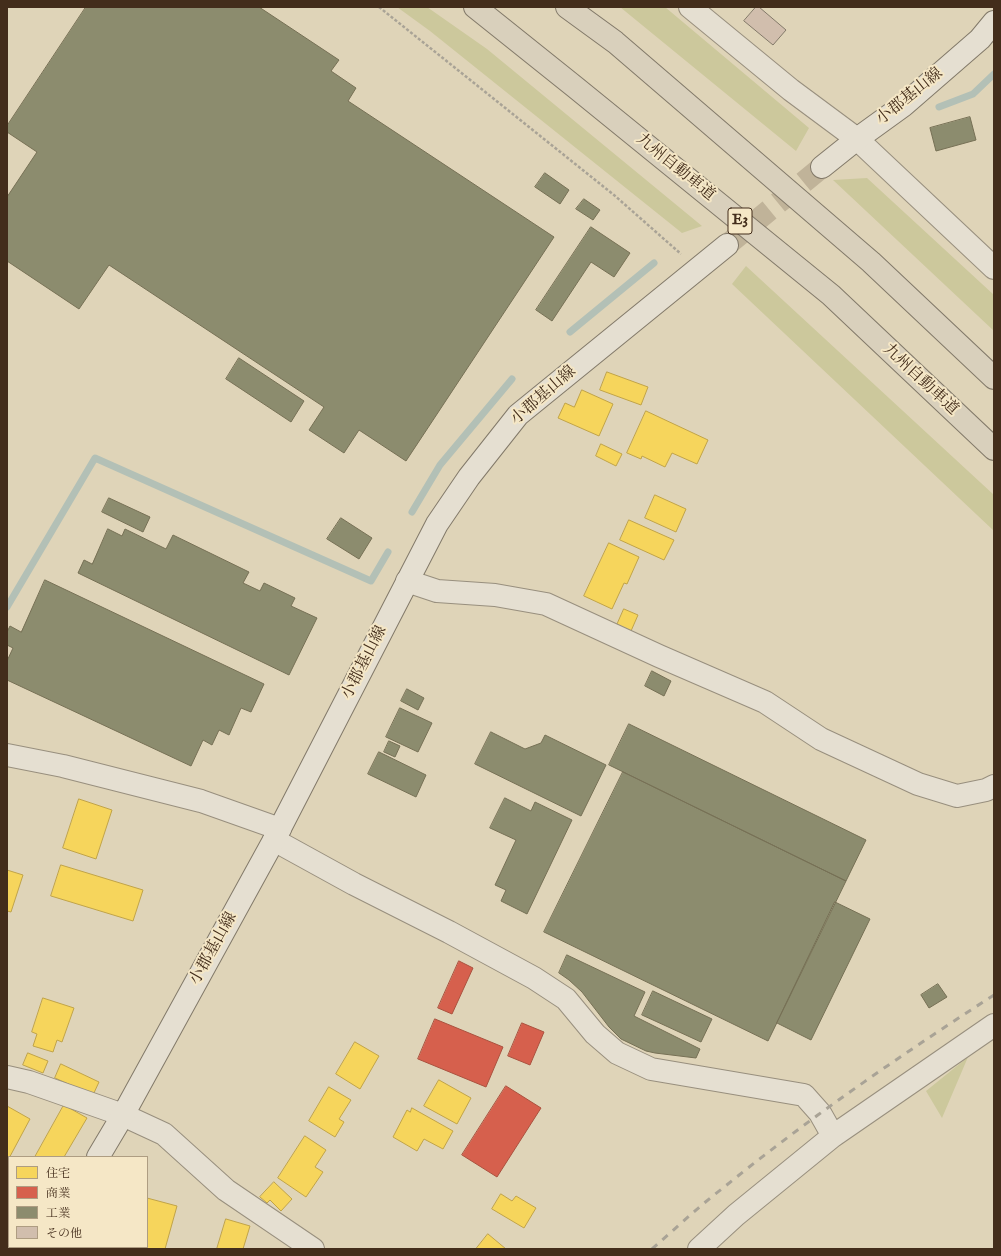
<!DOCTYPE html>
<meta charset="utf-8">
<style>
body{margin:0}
#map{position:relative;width:1001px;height:1256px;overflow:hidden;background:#dfd4b8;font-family:"IM FELL English","Noto Serif JP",serif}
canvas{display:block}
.frame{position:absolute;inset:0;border:8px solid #432d1b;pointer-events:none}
.legend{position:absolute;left:8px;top:1156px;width:140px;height:92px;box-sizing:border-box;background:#f5e7c6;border:1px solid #ae9d82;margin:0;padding:5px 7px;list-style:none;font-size:12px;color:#432d1b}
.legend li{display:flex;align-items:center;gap:8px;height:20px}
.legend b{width:20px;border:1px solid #ae9d82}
</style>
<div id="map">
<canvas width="1001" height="1256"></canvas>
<div class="frame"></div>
<ul class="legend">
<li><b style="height:11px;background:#f6d55c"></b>住宅</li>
<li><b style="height:11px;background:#d6604d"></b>商業</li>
<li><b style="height:11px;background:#8c8c6e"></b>工業</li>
<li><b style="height:11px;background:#d1bead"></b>その他</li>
</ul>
</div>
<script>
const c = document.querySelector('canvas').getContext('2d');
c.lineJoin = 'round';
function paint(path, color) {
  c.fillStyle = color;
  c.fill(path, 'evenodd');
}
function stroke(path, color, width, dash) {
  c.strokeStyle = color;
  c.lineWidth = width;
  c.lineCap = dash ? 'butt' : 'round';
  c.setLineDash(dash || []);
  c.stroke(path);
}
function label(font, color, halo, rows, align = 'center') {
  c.font = font + ' "IM FELL English","Noto Serif JP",serif';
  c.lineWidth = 4;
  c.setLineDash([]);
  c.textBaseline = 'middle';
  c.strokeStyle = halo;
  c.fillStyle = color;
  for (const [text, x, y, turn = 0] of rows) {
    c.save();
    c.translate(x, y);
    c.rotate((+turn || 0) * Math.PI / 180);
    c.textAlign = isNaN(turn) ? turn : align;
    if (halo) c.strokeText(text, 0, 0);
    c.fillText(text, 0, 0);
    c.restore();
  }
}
paint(new Path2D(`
 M 397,7 L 427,7 L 487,49 L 702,226 L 682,233 L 430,31 Z
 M 620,7 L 665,7 L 809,128 L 796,151 Z
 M 867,178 L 994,295 L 994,331 L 833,180 Z
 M 746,266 L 994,495 L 994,531 L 732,284 Z
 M 968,1057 L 942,1118 L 926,1091 Z`), '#ccc89c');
const homes = new Path2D(`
 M 607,372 L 648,387 L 641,405 L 600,390 Z
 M 582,390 L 613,404 L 599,436 L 558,418 L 565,403 L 574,407 Z
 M 646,411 L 708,440 L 697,464 L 672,453 L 665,467 L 642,456 L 641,459 L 627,453 Z
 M 601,444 L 622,454 L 616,466 L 596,456 Z
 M 655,495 L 686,509 L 676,532 L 645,518 Z
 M 629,520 L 674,540 L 664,560 L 620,540 Z
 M 609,543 L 639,557 L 627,584 L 624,583 L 612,609 L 584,596 Z
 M 624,609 L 638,615 L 631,631 L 617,625 Z
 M 79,799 L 112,810 L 96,859 L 63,848 Z
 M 61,865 L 143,890 L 133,921 L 51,896 Z
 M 7,870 L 23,875 L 11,912 L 7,911 Z
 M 43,998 L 74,1008 L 62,1042 L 57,1040 L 53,1052 L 33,1046 L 37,1034 L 32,1032 Z
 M 355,1042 L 379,1056 L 360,1089 L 336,1074 Z
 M 28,1053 L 48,1061 L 43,1073 L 23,1065 Z
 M 61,1064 L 99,1082 L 93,1095 L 55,1078 Z
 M 439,1080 L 471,1098 L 457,1124 L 424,1106 Z
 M 329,1087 L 351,1100 L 339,1119 L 344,1122 L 335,1137 L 309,1121 Z
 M 64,1105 L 87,1118 L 64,1157 L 35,1157 Z
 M 7,1106 L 30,1119 L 7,1162 Z
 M 412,1108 L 453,1131 L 443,1149 L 424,1139 L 417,1151 L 393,1137 L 407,1110 L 410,1112 Z
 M 305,1136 L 326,1150 L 315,1167 L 323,1172 L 306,1197 L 278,1178 Z
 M 274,1182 L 292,1199 L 281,1211 L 270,1200 L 267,1203 L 260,1197 Z
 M 501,1194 L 512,1201 L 516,1196 L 536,1208 L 524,1228 L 492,1209 Z
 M 147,1198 L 177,1206 L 165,1249 L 133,1249 L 134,1247 L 147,1247 Z
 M 226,1219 L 250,1226 L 243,1249 L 217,1249 Z
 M 488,1234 L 506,1249 L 476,1249 Z`);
paint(homes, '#f6d55c');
stroke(homes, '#c0a348', 1);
const shops = new Path2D(`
 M 459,961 L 473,968 L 452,1014 L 438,1008 Z
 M 435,1019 L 503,1047 L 486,1087 L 418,1059 Z
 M 522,1023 L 544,1032 L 530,1065 L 508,1056 Z
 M 506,1086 L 541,1108 L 497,1177 L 462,1155 Z`);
paint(shops, '#d6604d');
stroke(shops, '#aa513e', 1);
const industry = new Path2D(`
 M 86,7 L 259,7 L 339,60 L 331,71 L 356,88 L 348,101 L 554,237 L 406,461 L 359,430 L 344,453 L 309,430 L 324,407 L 109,265 L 79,309 L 7,261 L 7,197 L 37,152 L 7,132 L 7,126 Z
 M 970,117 L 976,140 L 936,151 L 930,128 Z
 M 545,173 L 569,190 L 560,204 L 535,187 Z
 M 584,199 L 600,210 L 593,220 L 576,209 Z
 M 591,227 L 630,253 L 614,277 L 591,262 L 552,321 L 536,310 Z
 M 239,358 L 304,401 L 291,422 L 226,379 Z
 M 109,498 L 150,517 L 143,532 L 102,512 Z
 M 341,518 L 372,538 L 359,559 L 327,539 Z
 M 108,529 L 122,536 L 125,529 L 166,549 L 173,535 L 249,572 L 243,583 L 260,591 L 264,583 L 295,598 L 291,606 L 317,618 L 289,675 L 78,573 L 84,560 L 92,564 Z
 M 45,580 L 264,684 L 251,712 L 241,708 L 229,735 L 219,730 L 212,745 L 203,740 L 191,766 L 7,680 L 7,661 L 13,648 L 7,645 L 7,632 L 10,626 L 21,632 Z
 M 652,671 L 671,681 L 664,696 L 645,686 Z
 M 407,689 L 424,698 L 418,710 L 401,701 Z
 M 400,708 L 432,723 L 418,752 L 386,737 Z
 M 629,724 L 866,840 L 846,881 L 609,765 Z
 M 491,732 L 525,749 L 541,743 L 545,735 L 606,765 L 581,816 L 475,764 Z
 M 389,741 L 400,746 L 395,757 L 384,752 Z
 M 379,752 L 426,775 L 416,797 L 368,774 Z
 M 623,772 L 846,881 L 768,1041 L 544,932 Z
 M 505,798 L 531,811 L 535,802 L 572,820 L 527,914 L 501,901 L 506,890 L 495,885 L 516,840 L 490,828 Z
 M 835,902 L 870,919 L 811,1040 L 777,1023 Z
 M 567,955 L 645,992 L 634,1016 L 700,1049 L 696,1058 L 655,1053 L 646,1051 L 621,1039 L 609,1027 L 582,992 L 569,980 L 559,973 Z
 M 938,984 L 947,997 L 929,1008 L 921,995 Z
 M 653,991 L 712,1019 L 701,1042 L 642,1015 Z`);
paint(industry, '#8c8c6e');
stroke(industry, '#767055', 1);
stroke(new Path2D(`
 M 939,107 L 973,94 L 994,74
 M 570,332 L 654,263
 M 412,512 L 440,465 L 512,379
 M 7,607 L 95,458 L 371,581 L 388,552`), '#b3c0b6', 7);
const building = new Path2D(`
 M 756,7 L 759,7 L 786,30 L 773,45 L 744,21 Z`);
paint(building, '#d1bead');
stroke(building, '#827969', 1);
stroke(new Path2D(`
 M 727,245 L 822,167`), '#c0b399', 22, [22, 11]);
const minor = new Path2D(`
 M 690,7 L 791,90 L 857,139
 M 407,581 L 437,591 L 495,595 L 546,604 L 659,656 L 765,702 L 821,739 L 918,784 L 957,796 L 986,790 L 994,786
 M 7,755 L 63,766 L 201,801 L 280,829
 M 274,840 L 354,884 L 449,932 L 534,978 L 566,999 L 595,1034 L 617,1053 L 651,1069 L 804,1095 L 820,1113 L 833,1136
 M 7,1077 L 29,1082 L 123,1115 L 164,1134 L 226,1190 L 313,1249
 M 699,1249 L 736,1215 L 833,1136 L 994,1025`);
const tertiary = new Path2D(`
 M 857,139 L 994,268`);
const secondary = new Path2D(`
 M 822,167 L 857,139 L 904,105 L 980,39 L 994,22
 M 98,1157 L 123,1115 L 274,840 L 437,524 L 469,477 L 518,415 L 727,245
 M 45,1249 L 46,1247`);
const motorway = new Path2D(`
 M 475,7 L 575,87 L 831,295 L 994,449
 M 567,7 L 615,42 L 871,262 L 994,378`);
stroke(minor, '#988f7e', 24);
stroke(tertiary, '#988f7e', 24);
stroke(secondary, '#827969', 24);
stroke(motorway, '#827969', 24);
stroke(new Path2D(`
 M 379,7 L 614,195 L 681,254`), '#a9a396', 2.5, [3, 2]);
stroke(minor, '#e5dfd1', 22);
stroke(tertiary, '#e5dfd1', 22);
stroke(secondary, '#e5dfd1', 22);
stroke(motorway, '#d9d0bc', 22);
stroke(new Path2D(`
 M 652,1249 C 675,1229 698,1207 723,1188 C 809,1118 901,1055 994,995`), '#a9a396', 3, [7, 7]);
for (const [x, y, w] of [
 [740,221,24]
]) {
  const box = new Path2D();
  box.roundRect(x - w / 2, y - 13, w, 26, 3);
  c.fillStyle = '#f5e7c6';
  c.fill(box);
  stroke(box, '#432d1b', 1);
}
label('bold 15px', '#432d1b', null, [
 ["E3",740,221]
]);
label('16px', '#432d1b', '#f5e7c6', [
 ["小郡基山線",910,97,-39],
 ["九州自動車道",675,168,39],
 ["九州自動車道",920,380,43],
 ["小郡基山線",544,396,-41],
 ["小郡基山線",365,663,-63],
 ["小郡基山線",214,949,-61]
]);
</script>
